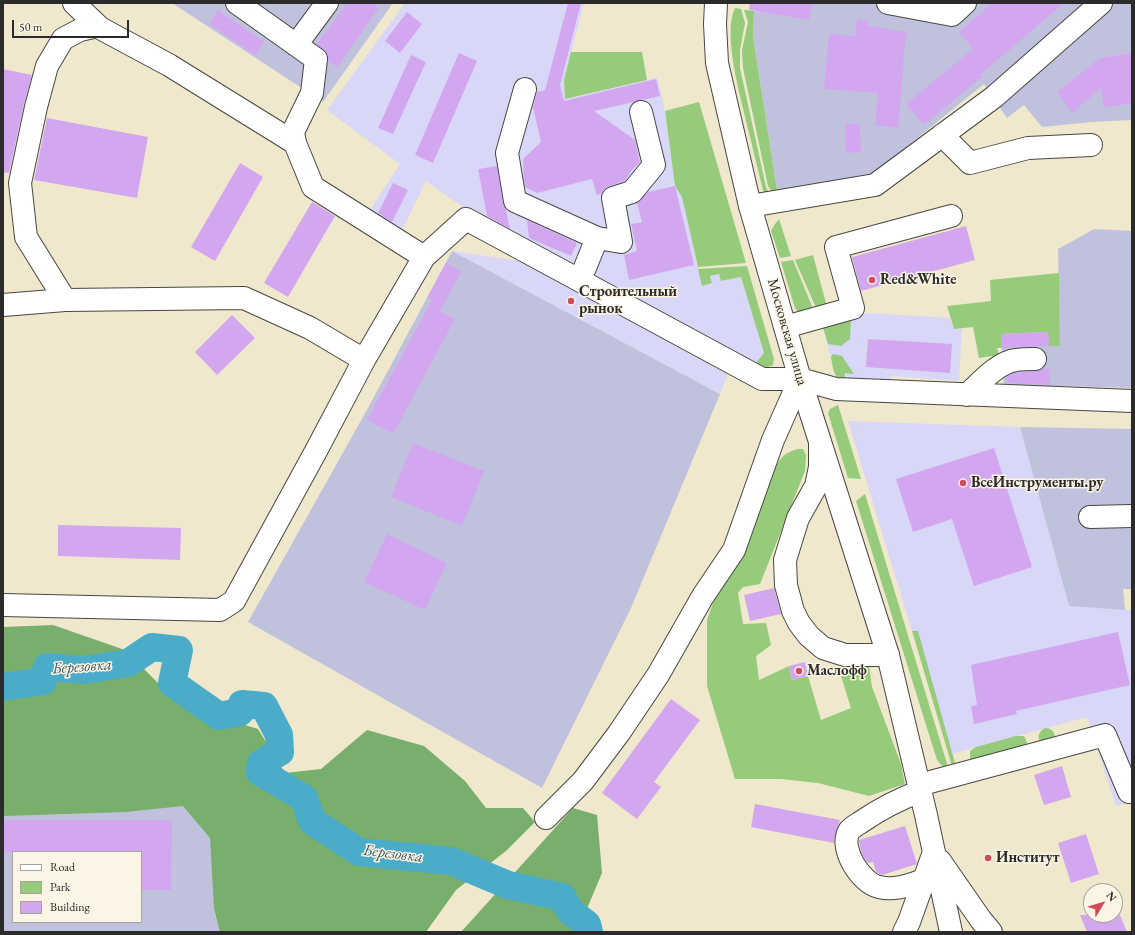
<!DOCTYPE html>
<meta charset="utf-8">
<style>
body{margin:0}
#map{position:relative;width:1135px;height:935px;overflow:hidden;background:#efe8cc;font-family:"EB Garamond",serif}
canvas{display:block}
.frame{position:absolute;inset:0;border:4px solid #2b2b2b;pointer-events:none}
.legend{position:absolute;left:12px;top:851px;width:130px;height:72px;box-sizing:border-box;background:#fcf5e5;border:1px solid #a8a49b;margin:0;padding:5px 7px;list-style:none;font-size:12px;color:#2b2b2b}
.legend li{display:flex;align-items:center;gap:8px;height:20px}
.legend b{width:20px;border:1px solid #a8a49b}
.north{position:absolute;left:1083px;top:883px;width:40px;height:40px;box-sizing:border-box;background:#fcf5e5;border:1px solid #a8a49b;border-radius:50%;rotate:52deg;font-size:11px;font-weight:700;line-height:16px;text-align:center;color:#2b2b2b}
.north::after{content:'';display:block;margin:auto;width:14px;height:18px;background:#d1495b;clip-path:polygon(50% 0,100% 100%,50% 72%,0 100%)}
.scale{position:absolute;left:12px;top:20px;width:117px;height:18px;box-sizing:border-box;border:2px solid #2b2b2b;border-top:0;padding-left:5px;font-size:12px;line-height:14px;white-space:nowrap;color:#2b2b2b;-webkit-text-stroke:3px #fcf5e5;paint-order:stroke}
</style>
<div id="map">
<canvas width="1135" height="935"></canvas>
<div class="frame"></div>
<ul class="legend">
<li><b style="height:5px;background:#fff"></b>Road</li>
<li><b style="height:11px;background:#96cb7c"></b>Park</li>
<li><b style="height:11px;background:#d3a7ef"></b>Building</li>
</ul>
<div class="north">N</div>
<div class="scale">50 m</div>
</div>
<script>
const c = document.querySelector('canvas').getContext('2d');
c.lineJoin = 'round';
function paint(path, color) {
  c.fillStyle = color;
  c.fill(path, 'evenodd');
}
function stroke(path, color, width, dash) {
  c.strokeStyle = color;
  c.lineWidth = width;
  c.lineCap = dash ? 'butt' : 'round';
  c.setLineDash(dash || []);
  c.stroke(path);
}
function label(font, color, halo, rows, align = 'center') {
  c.font = font + ' "EB Garamond",serif';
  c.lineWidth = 3;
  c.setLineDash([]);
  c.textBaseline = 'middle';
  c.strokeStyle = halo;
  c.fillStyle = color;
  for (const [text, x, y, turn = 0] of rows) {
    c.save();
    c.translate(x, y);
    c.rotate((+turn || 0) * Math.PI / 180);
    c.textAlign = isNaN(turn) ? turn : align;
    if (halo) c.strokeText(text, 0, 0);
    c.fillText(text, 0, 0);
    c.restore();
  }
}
paint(new Path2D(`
 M 405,3 L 584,3 L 564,80 L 565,99 L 657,78 L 663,100 L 675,186 L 682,197 L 702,285 L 712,284 L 710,276 L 719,274 L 721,281 L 741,277 L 764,353 L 755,364 L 632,296 L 599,283 L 487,224 L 426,181 L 401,232 L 368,213 L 400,164 L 327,110 Z
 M 452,251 L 526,262 L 728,374 L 720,394 Z
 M 869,313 L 950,318 L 954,329 L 962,328 L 959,381 L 891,376 L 890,385 L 841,382 L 836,376 L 822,324 Z
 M 848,421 L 1020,427 L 1069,606 L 1132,610 L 1132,802 L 1116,806 L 1087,717 L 952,754 L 918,632 L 912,631 Z`), '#d9d7f7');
paint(new Path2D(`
 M 172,3 L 393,3 L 323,102 Z
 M 762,3 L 1132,3 L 1132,120 L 1092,122 L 1042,127 L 1024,105 L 1007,118 L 984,84 L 872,175 L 777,190 L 753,37 L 754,11 L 761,12 Z
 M 1094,229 L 1132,231 L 1132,388 L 1061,386 L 1004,387 L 1001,334 L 1048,332 L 1060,346 L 1058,249 Z
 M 452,251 L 720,394 L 631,608 L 542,788 L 248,622 L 368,408 Z
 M 1020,427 L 1132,429 L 1132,589 L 1123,589 L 1125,610 L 1069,606 Z
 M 201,785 L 234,932 L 3,932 L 3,791 ZM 13,852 L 141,852 L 141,922 L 13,922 Z`), '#c0c2dd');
paint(new Path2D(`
 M 735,8 L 741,9 L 745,23 L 740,50 L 740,68 L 766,187 L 771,197 L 764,194 C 758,171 753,148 747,125 C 741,98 722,34 735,8 Z
 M 744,10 L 754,11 L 753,37 L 778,196 L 774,196 L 768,186 L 743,68 L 742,50 L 748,22 Z
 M 571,52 L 642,52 L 647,80 L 565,99 L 564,80 Z
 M 699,102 L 746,263 L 698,267 L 682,197 L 675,186 L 665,111 Z
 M 779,219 L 791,256 L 780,258 L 771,231 L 775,224 Z
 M 813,255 L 827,307 L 817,310 L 795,260 Z
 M 793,260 L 814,311 L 798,312 L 795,308 L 781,262 Z
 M 747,266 L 774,359 L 773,365 C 766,369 761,367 755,364 L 764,353 L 741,277 L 721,281 L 719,274 L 710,276 L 712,283 L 702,286 L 698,269 Z
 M 1059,273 L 1060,346 L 1049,346 L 1048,332 L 1001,334 L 1001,348 L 997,348 L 999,355 L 979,358 L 973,327 L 954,329 L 947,306 L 991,301 L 990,280 Z
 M 851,317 L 850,339 L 841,346 L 828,344 L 822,324 Z
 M 833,354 L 842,356 L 854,374 L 845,373 L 844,382 C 833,378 833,367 831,357 Z
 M 838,405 L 861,479 L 848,478 L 828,413 L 830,409 Z
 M 798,449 L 803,449 L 806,455 L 805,471 L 760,584 L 743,587 L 738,593 L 743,624 L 766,623 L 771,645 L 756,656 L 759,680 L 789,666 L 792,680 L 808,676 L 821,720 L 851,708 L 841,676 L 848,671 L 869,666 L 872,687 L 901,764 L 905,784 L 869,796 L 818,783 L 781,779 L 735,779 L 707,686 L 707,620 L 716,595 L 772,472 C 780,459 783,453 798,449 Z
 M 865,494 L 948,767 L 942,766 L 937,760 L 856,501 Z
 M 912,631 L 918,631 L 955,763 L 952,766 Z
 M 1045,728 C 1052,728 1055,732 1055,739 L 1041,743 C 1037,737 1038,732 1045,728 Z
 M 1016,736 L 1024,736 L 1027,742 L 1026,749 L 974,764 L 970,758 L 970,751 L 976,747 Z`), '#96cb7c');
paint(new Path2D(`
 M 53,625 L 125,650 L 180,705 L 258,729 L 285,773 L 321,769 L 367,730 L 424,746 L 465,781 L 486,808 L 523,808 L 535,822 L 506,851 L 456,890 L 426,932 L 220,932 L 214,908 L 210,838 L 183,806 L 126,812 L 5,816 L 3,815 L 3,627 Z
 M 573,808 L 597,815 L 602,873 L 583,918 L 580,932 L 461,932 Z`), '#78af6c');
stroke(new Path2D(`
 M 3,687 L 43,681 L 47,667 L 85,670 L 128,663 L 152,647 L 179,650 L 172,683 L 219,716 L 240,712 L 242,704 L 264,706 L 279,735 L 280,752 L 261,763 L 260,772 L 304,798 L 312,821 L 359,852 L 451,861 L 508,885 L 562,897 L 570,911 L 587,924 L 589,932`), '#4aacc9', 28);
paint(new Path2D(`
 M 347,3 L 372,3 L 379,8 L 337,67 L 328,61 L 327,54 L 317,44 Z
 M 568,3 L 581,3 L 560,85 L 564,101 L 656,79 L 660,96 L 594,111 L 635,140 L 640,162 L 632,170 L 625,181 L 609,186 L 604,189 L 601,194 L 597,195 L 592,179 L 537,193 L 525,187 L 524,180 L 523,159 L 541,142 L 533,107 L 537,92 L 545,90 Z
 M 750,3 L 812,3 L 809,20 L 749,10 Z
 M 992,3 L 1064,3 L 980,75 L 982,77 L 924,125 L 906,104 L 973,49 L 959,32 Z
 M 218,10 L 264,42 L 255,55 L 209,24 Z
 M 407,12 L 422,24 L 400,53 L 385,41 Z
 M 857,19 L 869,20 L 868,26 L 907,32 L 903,62 L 904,62 L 898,128 L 875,125 L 878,93 L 824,89 L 829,34 L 855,36 Z
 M 459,53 L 477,61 L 433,163 L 415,155 Z
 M 1132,53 L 1132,103 L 1104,108 L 1101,88 L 1072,113 L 1057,92 L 1100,58 Z
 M 411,55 L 426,62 L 393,134 L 378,128 Z
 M 3,69 L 32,75 L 24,104 L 9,173 L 3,172 Z
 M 47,118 L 148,137 L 137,198 L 34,180 Z
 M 860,123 L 861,152 L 846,153 L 845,124 Z
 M 240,163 L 263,177 L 215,261 L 191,247 Z
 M 497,166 L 503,203 L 506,210 L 510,229 L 487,216 L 478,169 Z
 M 393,183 L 408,190 L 392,222 L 378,213 Z
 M 675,186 L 694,265 L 629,280 L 624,255 L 637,251 L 631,224 L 642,222 L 637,203 L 648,192 Z
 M 312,202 L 335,216 L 288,297 L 264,283 Z
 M 527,220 L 577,243 L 571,256 L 529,238 Z
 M 966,226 L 975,260 L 861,291 L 852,257 Z
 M 446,263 L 462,271 L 440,311 L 455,319 L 393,434 L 367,420 L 432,300 L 427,298 Z
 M 232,315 L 255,338 L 217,375 L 195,352 Z
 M 1048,332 L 1049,346 L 1001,348 L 1001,334 Z
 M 868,339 L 952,344 L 950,373 L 866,367 Z
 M 1042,369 L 1050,369 L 1050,385 L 1007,383 L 1006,377 L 1013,373 L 1035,371 Z
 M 413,443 L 484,471 L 462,526 L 391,497 Z
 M 994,448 L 1032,567 L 974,586 L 952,519 L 913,532 L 896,479 Z
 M 58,525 L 181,528 L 180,560 L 58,556 Z
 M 387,534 L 447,563 L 425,610 L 364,582 Z
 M 774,588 L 781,614 L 750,621 L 744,595 Z
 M 1118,632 L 1130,685 L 1016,711 L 1017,714 L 974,724 L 971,706 L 977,705 L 971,665 Z
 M 805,662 L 808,676 L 792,680 L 789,666 Z
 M 671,699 L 700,720 L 654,782 L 661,787 L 637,819 L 602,793 Z
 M 1062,766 L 1071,797 L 1044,805 L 1034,775 Z
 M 755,804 L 840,820 L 835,835 L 834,843 L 751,827 Z
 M 3,820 L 172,820 L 171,890 L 141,890 L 141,852 L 3,852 Z
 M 905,826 L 917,864 L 882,875 L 876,872 L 873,862 L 868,863 L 864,858 L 861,851 L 859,840 Z
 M 1086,834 L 1099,874 L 1071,883 L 1058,843 Z
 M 1080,915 L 1120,915 L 1127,932 L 1087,932 Z`), '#d3a7ef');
const minor = new Path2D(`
 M 74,3 L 100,28 L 169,65 L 295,143
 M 237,3 L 316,59 L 312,93 L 293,132 L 295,143 L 313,187 L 424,257
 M 888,3 L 952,15 L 965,3
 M 98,26 L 80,30 L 63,39 L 47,66 L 36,107 L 20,183 L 26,237 L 65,300 L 244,298 L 310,328 L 364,360
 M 296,45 L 327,3
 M 525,89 L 507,153 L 515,201 L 597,238 L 580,280
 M 942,135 L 970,163 L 1028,148 L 1091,145
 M 750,206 L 875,185 L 994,97 L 1101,3
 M 597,238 L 621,242 L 613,198 L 632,192 L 654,165 L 641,112
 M 3,305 L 65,300
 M 785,327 L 853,308 L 836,247 L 951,216
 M 967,395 C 980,383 998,362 1016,360 C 1022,359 1029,359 1035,359
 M 820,443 L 820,467 L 816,486 L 798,518 L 785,560 L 786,585 L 793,611 L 799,623 L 809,636 L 823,648 L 845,655 L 888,655
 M 1090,517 L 1132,516
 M 3,605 L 220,610 L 234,601 L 316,451 L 364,360 L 424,257 L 466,219 L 762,379 L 800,379 L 836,389 L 1132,401
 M 919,785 L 1105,735 L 1129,792 L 1132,791
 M 921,791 C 899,799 880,809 861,822 C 858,824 851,828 849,831 C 839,849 861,883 879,887 C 895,891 909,885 924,880
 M 546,818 L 583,781 L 619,733 L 658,675 L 703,596 L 734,550 L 773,440 L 800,379`);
const major = new Path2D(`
 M 716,3 L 715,24 L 717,63 L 750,206 L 800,379 L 888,655 L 926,815 L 951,932
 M 940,861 L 981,920 L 991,932
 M 904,932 L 909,922 L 934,852`);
stroke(minor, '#484743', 24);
stroke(major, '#484743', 24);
stroke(minor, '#fff', 22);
stroke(major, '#fff', 22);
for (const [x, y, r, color] of [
 [872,280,4,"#d1495b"],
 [571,301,4,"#d1495b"],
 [963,483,4,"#d1495b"],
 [799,671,4,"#d1495b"],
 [988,858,4,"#d1495b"]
]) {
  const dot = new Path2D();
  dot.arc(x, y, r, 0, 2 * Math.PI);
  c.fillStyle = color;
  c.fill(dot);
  stroke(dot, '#fcf5e5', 1.5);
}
label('bold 15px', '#2b2b2b', '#fcf5e5', [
 ["Red&White",880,280],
 ["Строительный",579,292],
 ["рынок",579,309],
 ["ВсеИнструменты.ру",971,483],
 ["Маслофф",807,671],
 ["Институт",996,858]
], 'left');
label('15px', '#2b2b2b', '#fcf5e5', [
 ["Московская улица",787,332,74]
]);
label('italic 16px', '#365862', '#fcf5e5', [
 ["Березовка",82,667,-4],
 ["Березовка",393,854,7]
]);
</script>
